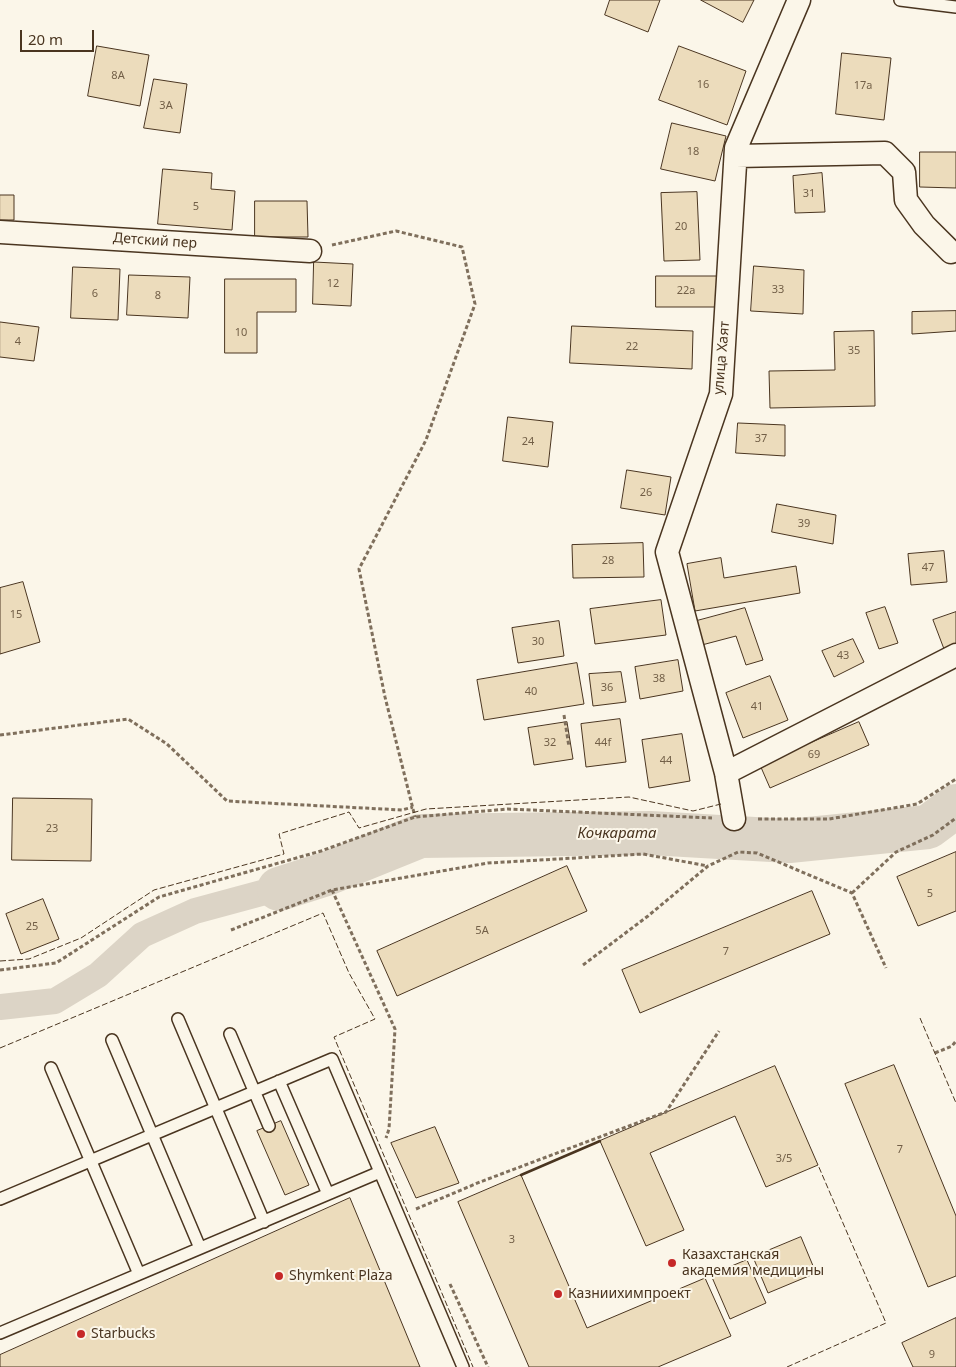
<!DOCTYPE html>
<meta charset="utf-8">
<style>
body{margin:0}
#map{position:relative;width:956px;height:1367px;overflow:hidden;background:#fbf6e9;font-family:"Noto Sans",sans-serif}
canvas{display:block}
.scale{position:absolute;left:20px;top:30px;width:74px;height:22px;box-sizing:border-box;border:2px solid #4a3520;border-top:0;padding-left:6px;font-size:15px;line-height:18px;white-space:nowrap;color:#4a3520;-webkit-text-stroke:4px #fbf6e9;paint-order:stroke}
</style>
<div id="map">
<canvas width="956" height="1367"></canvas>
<div class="scale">20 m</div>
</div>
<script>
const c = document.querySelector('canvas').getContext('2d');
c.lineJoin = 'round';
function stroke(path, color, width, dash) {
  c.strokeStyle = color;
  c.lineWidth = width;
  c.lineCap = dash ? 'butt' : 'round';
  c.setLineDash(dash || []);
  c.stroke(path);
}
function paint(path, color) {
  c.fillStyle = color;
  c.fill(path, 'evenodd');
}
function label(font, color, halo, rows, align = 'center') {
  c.font = font + ' "Noto Sans",sans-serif';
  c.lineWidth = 4;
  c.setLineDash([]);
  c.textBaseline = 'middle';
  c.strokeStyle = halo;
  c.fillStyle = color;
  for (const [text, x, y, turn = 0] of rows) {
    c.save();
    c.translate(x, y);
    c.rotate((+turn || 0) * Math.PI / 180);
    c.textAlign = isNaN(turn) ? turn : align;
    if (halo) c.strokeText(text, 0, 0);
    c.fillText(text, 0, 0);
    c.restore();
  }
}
stroke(new Path2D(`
 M 0,1007 L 55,1001 L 98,975 L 142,935 L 195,911 L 280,888`), '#dcd4c6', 26);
stroke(new Path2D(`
 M 279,889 L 326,874 L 420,836 L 650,833 L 789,841 L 928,827 L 956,806`), '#dcd4c6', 44);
const building = new Path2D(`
 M 610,0 L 660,0 L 648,32 L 605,15 Z
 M 701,0 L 754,0 L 743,22 Z
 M 97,46 L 149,55 L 140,106 L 88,96 Z
 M 679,46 L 746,71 L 727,125 L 659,100 Z
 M 842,53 L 891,58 L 884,120 L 836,114 Z
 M 154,79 L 187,84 L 180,133 L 144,128 Z
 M 672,123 L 726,136 L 715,181 L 661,169 Z
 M 920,152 L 956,152 L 956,188 L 920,187 Z
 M 163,169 L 212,173 L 211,189 L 235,191 L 232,230 L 158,224 Z
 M 822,173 L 825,212 L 795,213 L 793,176 Z
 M 697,192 L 700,260 L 664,261 L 661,193 Z
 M 0,195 L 14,195 L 14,220 L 0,220 Z
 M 255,201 L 307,201 L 308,237 L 255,237 Z
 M 314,262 L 353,264 L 351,306 L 313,304 Z
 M 754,266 L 804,270 L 803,314 L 751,311 Z
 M 73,267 L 120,269 L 118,320 L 71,318 Z
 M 129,275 L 190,277 L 188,318 L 127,315 Z
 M 656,276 L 717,276 L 716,307 L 656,307 Z
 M 225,279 L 296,279 L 296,312 L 257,312 L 257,353 L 225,353 Z
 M 956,311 L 956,331 L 912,334 L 912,312 Z
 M 0,322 L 39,327 L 34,361 L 0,357 Z
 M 572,326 L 693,331 L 692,369 L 570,363 Z
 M 874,331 L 875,406 L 770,408 L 769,371 L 835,370 L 834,332 Z
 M 508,417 L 553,422 L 548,467 L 503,461 Z
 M 738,423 L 785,425 L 785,456 L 736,453 Z
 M 627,470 L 671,477 L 665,515 L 621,508 Z
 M 777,504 L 836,515 L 833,544 L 772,532 Z
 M 643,543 L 644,577 L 573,578 L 572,545 Z
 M 944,551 L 947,582 L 911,585 L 908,554 Z
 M 721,558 L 724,578 L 796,566 L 800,593 L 695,611 L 687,564 Z
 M 23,582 L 40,642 L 0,654 L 0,588 Z
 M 661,600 L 666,635 L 595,644 L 590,609 Z
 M 885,607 L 898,643 L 879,649 L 866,613 Z
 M 745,608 L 763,660 L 746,665 L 736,636 L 698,646 L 693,622 Z
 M 956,612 L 956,644 L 944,649 L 933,620 Z
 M 559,621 L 564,656 L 518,663 L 512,628 Z
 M 853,639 L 864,662 L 834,677 L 822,651 Z
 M 678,660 L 683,691 L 640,699 L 635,667 Z
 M 577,663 L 584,704 L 484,720 L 477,680 Z
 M 621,672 L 626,702 L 593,706 L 589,674 Z
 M 770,676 L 788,720 L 743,738 L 726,693 Z
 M 620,719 L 626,762 L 586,767 L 581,724 Z
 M 567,722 L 573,759 L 534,765 L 528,728 Z
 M 859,722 L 869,745 L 770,788 L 760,765 Z
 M 682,734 L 690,781 L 649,788 L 642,740 Z
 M 13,798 L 92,799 L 91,861 L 12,860 Z
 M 956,852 L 956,911 L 918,926 L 897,877 Z
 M 567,866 L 587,911 L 397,996 L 377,951 Z
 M 812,891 L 830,934 L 640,1013 L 622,970 Z
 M 43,899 L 59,939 L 21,954 L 6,914 Z
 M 894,1065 L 956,1216 L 956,1276 L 928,1287 L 845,1084 Z
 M 775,1066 L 818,1165 L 766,1187 L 735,1116 L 650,1153 L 684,1230 L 646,1246 L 600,1141 Z
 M 281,1121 L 309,1185 L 285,1195 L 257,1131 Z
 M 435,1127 L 459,1183 L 416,1198 L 391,1143 Z
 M 521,1175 L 587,1328 L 705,1278 L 731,1336 L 658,1367 L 529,1367 L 458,1202 Z
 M 350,1198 L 420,1367 L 0,1367 L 0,1355 Z
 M 801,1237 L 816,1273 L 768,1293 L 753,1257 Z
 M 747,1260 L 766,1303 L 730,1319 L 711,1275 Z
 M 956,1318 L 956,1367 L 913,1367 L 902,1343 Z`);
paint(building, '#ecdcbc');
stroke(building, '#4a3520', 1);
const service = new Path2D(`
 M 900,0 L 956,7
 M 178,1019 L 264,1222
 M 230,1034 L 269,1126
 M 112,1040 L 200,1248
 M 51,1068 L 139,1274
 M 279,1081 L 328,1194
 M 0,1199 L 332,1059 L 463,1367
 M 0,1333 L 380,1172`);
const minor = new Path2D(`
 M 736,156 L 885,153 L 904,172 L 906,200 L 924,225 L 951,252
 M 0,232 L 310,251
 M 726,773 L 956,655
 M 734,819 L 726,773 L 667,552 L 721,394 L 736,148 L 799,0`);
stroke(service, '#4a3520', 14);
stroke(minor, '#4a3520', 25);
stroke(new Path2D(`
 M 332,245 L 396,231 L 462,247 L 475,304 L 426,440 L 359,569 L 385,697 L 415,817
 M 564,715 L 569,747
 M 0,735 L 128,719 L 167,744 L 227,801 L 402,810 L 413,807
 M 758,819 L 829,819 L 917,804 L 956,779
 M 332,890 L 395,1029 L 389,1129 L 386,1138
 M 852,893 L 896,852 L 933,835 L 956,818
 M 231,930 L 332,890 L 488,863 L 643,854 L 708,866
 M 583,965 L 648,916 L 708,866 L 738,852 L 757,853 L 852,893 L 886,968
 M 0,970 L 56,963 L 159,897 L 321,851 L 415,817 L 508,809 L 712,818
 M 935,1053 L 952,1046 L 956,1041
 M 416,1209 L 480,1182 L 666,1112 L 719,1031
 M 450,1284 L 488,1367`), '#7f6f5c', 3, [4, 2.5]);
stroke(service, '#fbf6e9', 11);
stroke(minor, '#fbf6e9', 22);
stroke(new Path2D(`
 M 0,961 L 29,959 L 81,938 L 154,890 L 284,854 L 279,834 L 349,812 L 359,828 L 426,809 L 629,797 L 693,811 L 721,804
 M 920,1018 L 956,1103
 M 0,1048 L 323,913 L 349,973 L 375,1019 L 334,1037 L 473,1367
 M 787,1367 L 886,1323 L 818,1165`), '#4a3520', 1, [6, 2.5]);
stroke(new Path2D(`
 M 521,1175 L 600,1141`), '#4a3520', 2.5);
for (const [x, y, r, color] of [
 [672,1263,5,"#c62828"],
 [279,1276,5,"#c62828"],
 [558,1294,5,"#c62828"],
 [81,1334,5,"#c62828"]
]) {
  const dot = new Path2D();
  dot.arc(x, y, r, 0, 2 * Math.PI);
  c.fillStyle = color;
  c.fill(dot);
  stroke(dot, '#fbf6e9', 2);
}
label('11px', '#725f47', null, [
 ["8А",118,76],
 ["16",703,85],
 ["17а",863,86],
 ["3А",166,106],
 ["18",693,152],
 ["31",809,194],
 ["5",196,207],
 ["20",681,227],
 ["12",333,284],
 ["33",778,290],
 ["22а",686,291],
 ["6",95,294],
 ["8",158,296],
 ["10",241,333],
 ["4",18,342],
 ["22",632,347],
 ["35",854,351],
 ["37",761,439],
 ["24",528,442],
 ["26",646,493],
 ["39",804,524],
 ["28",608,561],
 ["47",928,568],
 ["15",16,615],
 ["30",538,642],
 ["43",843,656],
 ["38",659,679],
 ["36",607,688],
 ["40",531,692],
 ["41",757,707],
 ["32",550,743],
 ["44f",603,743],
 ["69",814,755],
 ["44",666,761],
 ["23",52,829],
 ["5",930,894],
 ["25",32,927],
 ["5А",482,931],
 ["7",726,952],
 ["7",900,1150],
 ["3/5",784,1159],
 ["3",512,1240],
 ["9",932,1355]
]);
label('14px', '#4a3520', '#fbf6e9', [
 ["Детский пер",155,241,4],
 ["улица Хаят",722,358,-85]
]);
label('14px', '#4a3520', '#fbf6e9', [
 ["Казахстанская",682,1255],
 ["академия медицины",682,1271],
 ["Shymkent Plaza",289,1276],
 ["Казниихимпроект",568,1294],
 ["Starbucks",91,1334]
], 'left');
label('italic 15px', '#4a3520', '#fbf6e9', [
 ["Кочкарата",617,834]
]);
</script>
